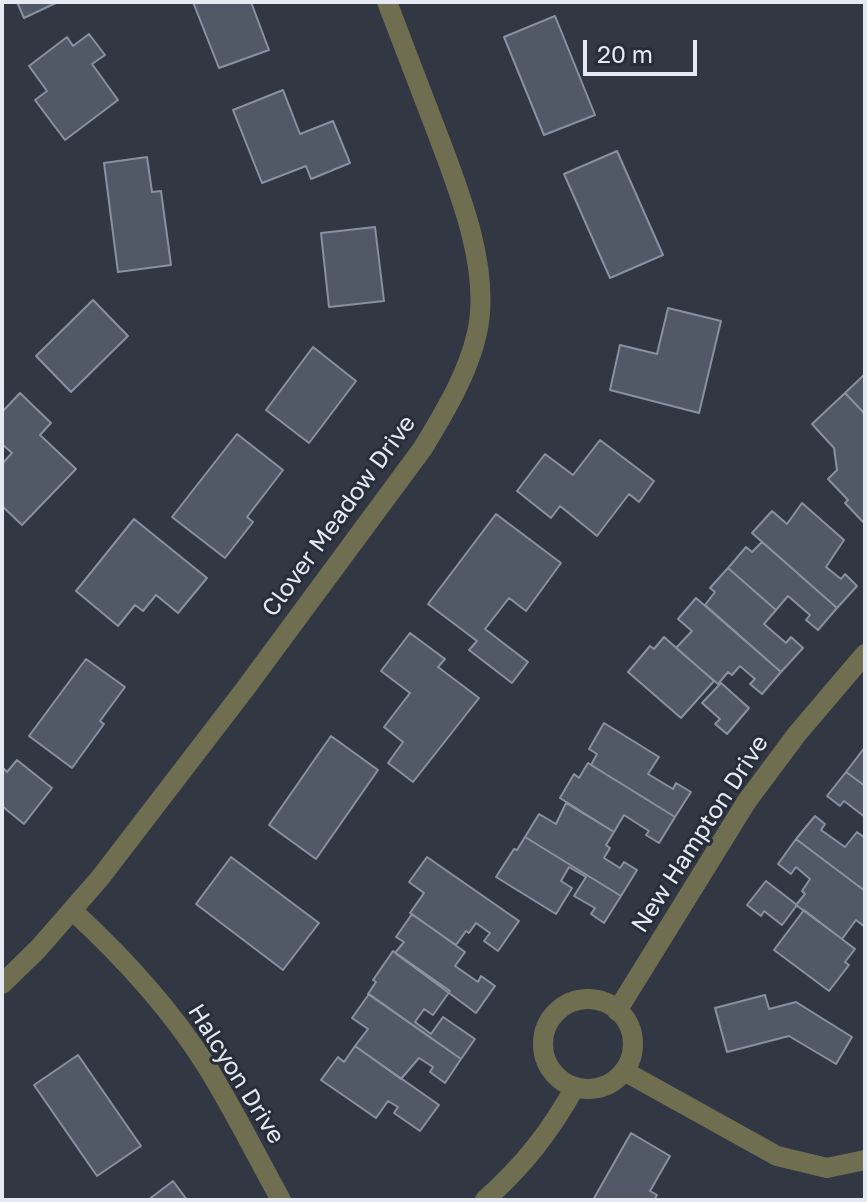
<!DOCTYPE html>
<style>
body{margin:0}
#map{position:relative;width:867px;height:1202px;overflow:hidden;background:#313844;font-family:"Golos Text",sans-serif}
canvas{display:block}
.frame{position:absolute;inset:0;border:4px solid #e5eaf2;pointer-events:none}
.scale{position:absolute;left:583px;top:40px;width:114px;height:36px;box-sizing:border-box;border:4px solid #e5eaf2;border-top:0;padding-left:10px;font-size:24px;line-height:28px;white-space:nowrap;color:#e5eaf2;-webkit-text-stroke:6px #272e3a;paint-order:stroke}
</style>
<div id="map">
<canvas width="867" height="1202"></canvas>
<div class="frame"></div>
<div class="scale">20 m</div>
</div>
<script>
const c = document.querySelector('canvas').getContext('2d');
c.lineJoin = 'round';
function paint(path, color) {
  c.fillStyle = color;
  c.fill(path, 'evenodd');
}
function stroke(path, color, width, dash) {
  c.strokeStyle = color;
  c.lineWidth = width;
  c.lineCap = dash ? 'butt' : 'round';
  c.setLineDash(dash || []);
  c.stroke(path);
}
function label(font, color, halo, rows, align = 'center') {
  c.font = font + ' "Golos Text",sans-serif';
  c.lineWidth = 6;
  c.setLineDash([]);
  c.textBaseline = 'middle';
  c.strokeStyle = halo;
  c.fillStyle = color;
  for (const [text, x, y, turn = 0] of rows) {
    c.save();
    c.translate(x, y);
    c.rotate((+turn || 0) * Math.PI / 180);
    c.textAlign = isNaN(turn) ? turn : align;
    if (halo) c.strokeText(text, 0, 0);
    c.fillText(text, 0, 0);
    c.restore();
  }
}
const building = new Path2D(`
 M 17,2 L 58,2 L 24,18 Z
 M 193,2 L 251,2 L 269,50 L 219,68 Z
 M 555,16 L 595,115 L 544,135 L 504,37 Z
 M 89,34 L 105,55 L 92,64 L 118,100 L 65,140 L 35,100 L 47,91 L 29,66 L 67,37 L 73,46 Z
 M 283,90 L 300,134 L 333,121 L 350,163 L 311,179 L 306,166 L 262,183 L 233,110 Z
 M 617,151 L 663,255 L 610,278 L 564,174 Z
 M 147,157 L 152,192 L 161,191 L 171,265 L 118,272 L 104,163 Z
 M 375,227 L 384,301 L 329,307 L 321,233 Z
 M 93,300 L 128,336 L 71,392 L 36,356 Z
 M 668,308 L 721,321 L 699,413 L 610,390 L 620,345 L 657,354 Z
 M 313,347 L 356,381 L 309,443 L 266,410 Z
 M 865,374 L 865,414 L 845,393 Z
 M 20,393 L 51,423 L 40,435 L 76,469 L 22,525 L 2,506 L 2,464 L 12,453 L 2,444 L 2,412 Z
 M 845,393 L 865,414 L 865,524 L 845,503 L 848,500 L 828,479 L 837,470 L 834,448 L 812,424 Z
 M 237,434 L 283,470 L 247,517 L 253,522 L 225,558 L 172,517 Z
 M 600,440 L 654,481 L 639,502 L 629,494 L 597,536 L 560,506 L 551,518 L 517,491 L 545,454 L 573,475 Z
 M 802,503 L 844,540 L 826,567 L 841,579 L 845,574 L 857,586 L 837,608 L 752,533 L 772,511 L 787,524 Z
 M 496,514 L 561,563 L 526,611 L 509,598 L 485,629 L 528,662 L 512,683 L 469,650 L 477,641 L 428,604 Z
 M 134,519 L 207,578 L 178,613 L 156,595 L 143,611 L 135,605 L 118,626 L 76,591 Z
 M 762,542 L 837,608 L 818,630 L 806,620 L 810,615 L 788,596 L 776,610 L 728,568 L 746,547 L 752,552 Z
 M 728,568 L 776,610 L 764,624 L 786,643 L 791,637 L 803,648 L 781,672 L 705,605 L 715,592 L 710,588 Z
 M 696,598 L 781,672 L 762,694 L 750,684 L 755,679 L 740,666 L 732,675 L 728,672 L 718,684 L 676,648 L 692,631 L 678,619 Z
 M 410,633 L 445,659 L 438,667 L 479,698 L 413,782 L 388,763 L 403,742 L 384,727 L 410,693 L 381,671 Z
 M 664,637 L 714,681 L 681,718 L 628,672 L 650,646 L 654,649 Z
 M 86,659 L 125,687 L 100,721 L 104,724 L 72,768 L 29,736 Z
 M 721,683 L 749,708 L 727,734 L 715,724 L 720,719 L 702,703 Z
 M 604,723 L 659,757 L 648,774 L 673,789 L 676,783 L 691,792 L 675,817 L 591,765 L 597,754 L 589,749 Z
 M 331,736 L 378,770 L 316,859 L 269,825 Z
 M 865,747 L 865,786 L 846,772 Z
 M 17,760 L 52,788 L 24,824 L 2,806 L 2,767 L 7,772 Z
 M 588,763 L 675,817 L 659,843 L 646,835 L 649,831 L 624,815 L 614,832 L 560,798 L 574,774 L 579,778 Z
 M 846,772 L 865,786 L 865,817 L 844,801 L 840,806 L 827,796 Z
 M 566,803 L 614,832 L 606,845 L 610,848 L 604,858 L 620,868 L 624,862 L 637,870 L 621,896 L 525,837 L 539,814 L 556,824 Z
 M 815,816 L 825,824 L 821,830 L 845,847 L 857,832 L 865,838 L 865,891 L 796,839 Z
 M 525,837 L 621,896 L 604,923 L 591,914 L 595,908 L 574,896 L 586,877 L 569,867 L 561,881 L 572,888 L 556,914 L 496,877 L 514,849 L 517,850 Z
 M 796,839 L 865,891 L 865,927 L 856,920 L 842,939 L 796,905 L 805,894 L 802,891 L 810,879 L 796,867 L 791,874 L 778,864 Z
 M 231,857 L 319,923 L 283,970 L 196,904 Z
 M 427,857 L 519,921 L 498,951 L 484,941 L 490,933 L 476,923 L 469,933 L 466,931 L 456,945 L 410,913 L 424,893 L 409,882 Z
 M 766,881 L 797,905 L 782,925 L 764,911 L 761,916 L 747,905 Z
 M 804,910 L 855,949 L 845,962 L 849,965 L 829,991 L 774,950 Z
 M 412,914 L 465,952 L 455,966 L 478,982 L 481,976 L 495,986 L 476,1013 L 395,953 L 404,942 L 396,937 Z
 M 393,951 L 450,991 L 433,1015 L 424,1009 L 415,1022 L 431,1034 L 443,1017 L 475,1039 L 461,1059 L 368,994 L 376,982 L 373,980 Z
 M 369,994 L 461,1059 L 445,1083 L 430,1072 L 433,1067 L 419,1058 L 401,1079 L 355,1046 L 368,1029 L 352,1018 Z
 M 765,995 L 769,1009 L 796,1002 L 852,1037 L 836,1064 L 789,1036 L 727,1052 L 715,1008 Z
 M 355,1046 L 439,1105 L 420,1131 L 394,1113 L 398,1107 L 388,1101 L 376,1118 L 321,1080 L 338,1057 L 344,1062 Z
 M 78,1055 L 141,1146 L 97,1176 L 34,1085 Z
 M 631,1133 L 670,1156 L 650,1191 L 657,1195 L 654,1200 L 593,1200 Z
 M 173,1181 L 187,1200 L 148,1200 Z`);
paint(building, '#515866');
stroke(building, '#88919f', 2);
stroke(new Path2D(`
 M 73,911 C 123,957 169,1007 206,1065 C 233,1108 256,1155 281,1200
 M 2,984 L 38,949 L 100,878 L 245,689 L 423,448 C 444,413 468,374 477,333 C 492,267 456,183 433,122 C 418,82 402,42 387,2
 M543 1044a45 45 0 1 1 90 0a45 45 0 1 1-90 0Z
 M 617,1011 L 747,801 L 797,734 L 865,654
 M 624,1071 L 777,1156 L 827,1168 L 865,1160
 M 485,1200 C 524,1165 550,1132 575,1087`), '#706e51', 20);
label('24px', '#e5eaf2', '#272e3a', [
 ["Clover Meadow Drive",339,516,-54],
 ["New Hampton Drive",700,834,-57],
 ["Halcyon Drive",236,1074,58]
]);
</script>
